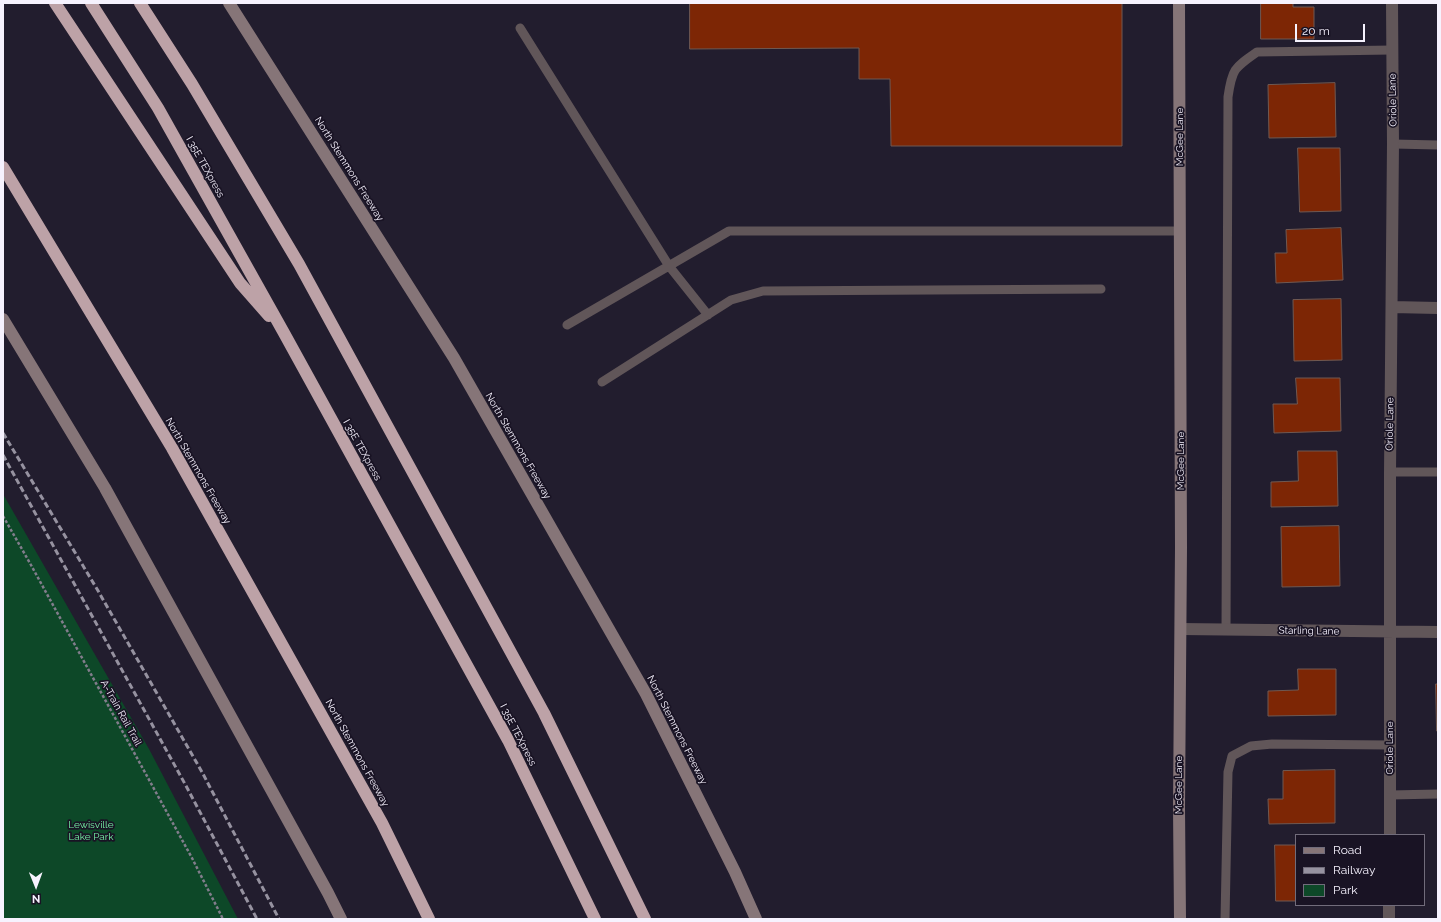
<!DOCTYPE html>
<style>
body{margin:0}
#map{position:relative;width:1441px;height:922px;overflow:hidden;background:#221d2e;font-family:Raleway,sans-serif}
canvas{display:block}
.frame{position:absolute;inset:0;border:4px solid #f6f2fe;pointer-events:none}
.legend{position:absolute;left:1295px;top:834px;width:130px;height:72px;box-sizing:border-box;background:#191324;border:1px solid #716c7b;margin:0;padding:5px 7px;list-style:none;font-size:12px;color:#f6f2fe}
.legend li{display:flex;align-items:center;gap:8px;height:20px}
.legend b{width:20px;border:1px solid #716c7b}
.north{position:absolute;left:16px;top:866px;width:40px;height:40px;-webkit-text-stroke:3px #191324;paint-order:stroke;rotate:179deg;font-size:11px;font-weight:700;line-height:16px;text-align:center;color:#f6f2fe}
.north::after{content:'';display:block;margin:auto;width:14px;height:18px;background:#f6f2fe;clip-path:polygon(50% 0,100% 100%,50% 72%,0 100%)}
.scale{position:absolute;left:1295px;top:24px;width:70px;height:18px;box-sizing:border-box;border:2px solid #f6f2fe;border-top:0;padding-left:5px;font-size:12px;line-height:14px;white-space:nowrap;color:#f6f2fe;-webkit-text-stroke:3px #191324;paint-order:stroke}
</style>
<div id="map">
<canvas width="1441" height="922"></canvas>
<div class="frame"></div>
<ul class="legend">
<li><b style="height:5px;background:#867578"></b>Road</li>
<li><b style="height:5px;background:#9692a0"></b>Railway</li>
<li><b style="height:11px;background:#0d4828"></b>Park</li>
</ul>
<div class="north">N</div>
<div class="scale">20 m</div>
</div>
<script>
const c = document.querySelector('canvas').getContext('2d');
c.lineJoin = 'round';
function paint(path, color) {
  c.fillStyle = color;
  c.fill(path, 'evenodd');
}
function stroke(path, color, width, dash) {
  c.strokeStyle = color;
  c.lineWidth = width;
  c.lineCap = dash ? 'butt' : 'round';
  c.setLineDash(dash || []);
  c.stroke(path);
}
function label(font, color, halo, rows, align = 'center') {
  c.font = font + ' Raleway,sans-serif';
  c.lineWidth = 3.5;
  c.setLineDash([]);
  c.textBaseline = 'middle';
  c.strokeStyle = halo;
  c.fillStyle = color;
  for (const [text, x, y, turn = 0] of rows) {
    c.save();
    c.translate(x, y);
    c.rotate((+turn || 0) * Math.PI / 180);
    c.textAlign = isNaN(turn) ? turn : align;
    if (halo) c.strokeText(text, 0, 0);
    c.fillText(text, 0, 0);
    c.restore();
  }
}
paint(new Path2D(`
 M 3,494 L 149,749 L 238,919 L 3,919 Z`), '#0d4828');
const building = new Path2D(`
 M 690,3 L 1122,3 L 1122,146 L 891,146 L 890,79 L 859,79 L 859,48 L 690,49 Z
 M 1261,3 L 1293,3 L 1293,7 L 1314,7 L 1314,39 L 1261,39 Z
 M 1335,83 L 1336,137 L 1269,138 L 1268,85 Z
 M 1298,148 L 1340,148 L 1341,211 L 1300,212 Z
 M 1341,228 L 1343,280 L 1276,283 L 1275,253 L 1287,253 L 1286,230 Z
 M 1341,299 L 1342,360 L 1294,361 L 1293,300 Z
 M 1296,378 L 1340,378 L 1341,431 L 1274,433 L 1273,404 L 1297,404 Z
 M 1298,451 L 1337,451 L 1338,506 L 1271,507 L 1271,482 L 1298,481 Z
 M 1339,526 L 1340,586 L 1282,587 L 1281,527 Z
 M 1298,669 L 1336,669 L 1336,715 L 1268,716 L 1268,691 L 1298,690 Z
 M 1436,684 L 1438,684 L 1438,731 L 1437,731 Z
 M 1335,770 L 1335,823 L 1269,824 L 1268,799 L 1283,799 L 1283,771 Z
 M 1275,845 L 1296,845 L 1296,901 L 1276,901 Z`);
paint(building, '#7d2605');
stroke(building, '#705952', 1);
stroke(new Path2D(`
 M 3,516 L 31,565 L 192,858 L 223,919`), '#827d8c', 2.5, [3, 2]);
stroke(new Path2D(`
 M 520,28 L 669,266 L 708,315
 M 1393,144 L 1438,145
 M 567,325 L 729,231 L 1180,231
 M 602,382 L 731,300 L 763,291 L 1101,289
 M 1390,472 L 1438,472
 M 1226,630 L 1228,97 C 1232,69 1234,68 1257,52 L 1392,50
 M 1390,795 L 1438,794
 M 1225,919 L 1228,772 L 1232,756 L 1251,746 L 1272,744 L 1389,745`), '#615659', 9);
stroke(new Path2D(`
 M 1392,307 L 1438,308
 M 1181,629 L 1438,632
 M 1390,835 L 1390,472 L 1393,144 L 1392,3
 M 1389,919 L 1389,905`), '#615659', 12);
stroke(new Path2D(`
 M 229,3 L 454,358 L 646,694 L 735,872 L 756,919
 M 1179,3 L 1181,547 L 1179,808 L 1180,919
 M 3,319 L 105,488 L 328,893 L 341,919`), '#867578', 12);
stroke(new Path2D(`
 M 55,3 L 240,283 L 269,316
 M 91,3 L 158,108 L 284,333 L 508,740 L 595,919
 M 140,3 L 192,84 L 299,264 L 544,713 L 645,919
 M 3,167 L 172,448 L 382,823 L 429,919`), '#bda2a7', 12);
stroke(new Path2D(`
 M 3,433 L 97,589 L 202,772 L 279,919
 M 3,455 L 185,784 L 257,919`), '#9692a0', 3, [6, 3]);
label('10px', '#f6f2fe', '#191324', [
 ["Oriole Lane",1393,100,-91],
 ["McGee Lane",1180,137,-90],
 ["I 35E TEXpress",205,167,61],
 ["North Stemmons Freeway",349,169,58],
 ["Oriole Lane",1390,424,-89],
 ["North Stemmons Freeway",518,446,60],
 ["I 35E TEXpress",362,450,61],
 ["McGee Lane",1181,461,-90],
 ["North Stemmons Freeway",198,471,60],
 ["Starling Lane",1309,631,1],
 ["A-Train Rail Trail",121,713,61],
 ["North Stemmons Freeway",677,730,63],
 ["I 35E TEXpress",518,735,63],
 ["Oriole Lane",1390,748,-90],
 ["North Stemmons Freeway",357,753,61],
 ["McGee Lane",1179,785,-90]
]);
label('10px', '#76f4a7', '#191324', [
 ["Lewisville",91,825],
 ["Lake Park",91,837]
]);
</script>
